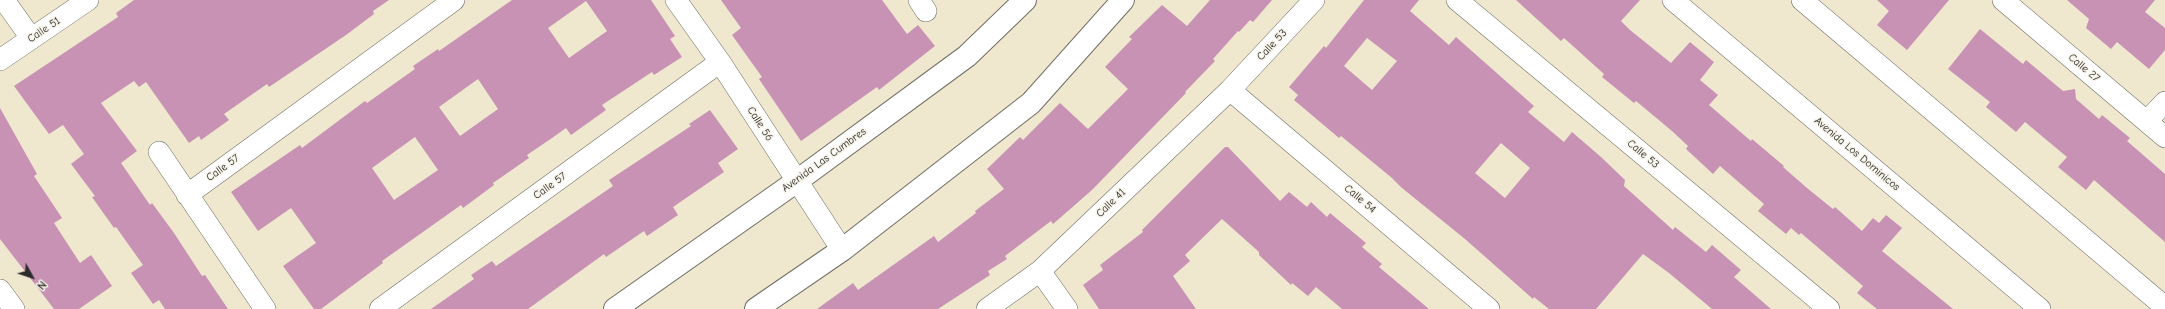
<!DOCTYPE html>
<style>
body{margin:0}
#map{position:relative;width:2165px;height:309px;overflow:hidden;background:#efe8cf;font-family:"Comic Neue",sans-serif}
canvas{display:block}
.north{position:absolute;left:12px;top:257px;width:40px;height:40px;-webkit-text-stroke:3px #f7f3e8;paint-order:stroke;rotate:130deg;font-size:11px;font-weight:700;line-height:16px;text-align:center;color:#2b2b2b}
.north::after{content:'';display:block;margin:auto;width:14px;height:18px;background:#2b2b2b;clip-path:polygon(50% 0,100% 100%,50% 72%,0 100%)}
</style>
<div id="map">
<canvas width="2165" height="309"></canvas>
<div class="north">N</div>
</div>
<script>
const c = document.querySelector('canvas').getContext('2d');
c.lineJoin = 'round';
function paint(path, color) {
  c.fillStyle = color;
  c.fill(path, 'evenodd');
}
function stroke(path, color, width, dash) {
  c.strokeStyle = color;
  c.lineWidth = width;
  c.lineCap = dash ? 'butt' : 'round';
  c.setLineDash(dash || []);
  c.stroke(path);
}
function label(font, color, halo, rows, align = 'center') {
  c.font = font + ' "Comic Neue",sans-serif';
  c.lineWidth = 3;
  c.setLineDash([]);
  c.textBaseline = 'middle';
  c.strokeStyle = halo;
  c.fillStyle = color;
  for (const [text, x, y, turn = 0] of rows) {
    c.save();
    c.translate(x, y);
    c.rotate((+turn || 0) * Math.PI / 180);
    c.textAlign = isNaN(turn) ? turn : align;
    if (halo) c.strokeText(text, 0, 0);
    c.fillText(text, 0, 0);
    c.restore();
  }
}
paint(new Path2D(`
 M 134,0 L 389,0 L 373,11 L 374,14 L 346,35 L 269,87 L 267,84 L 224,114 L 229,120 L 201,140 L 199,136 L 189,143 L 146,82 L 139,87 L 134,81 L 101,103 L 137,151 L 121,163 L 150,205 L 152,203 L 174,233 L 202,276 L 205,275 L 228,309 L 165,309 L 159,300 L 153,304 L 131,273 L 143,265 L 116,227 L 114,228 L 92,197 L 95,196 L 71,164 L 84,154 L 63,125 L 49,134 L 14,86 L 118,17 L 116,13 Z
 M 512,0 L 651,0 L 675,36 L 670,39 L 682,57 L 654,75 L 652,72 L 602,105 L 606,110 L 571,135 L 566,128 L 552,138 L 527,155 L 529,158 L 493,183 L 494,185 L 463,208 L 461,205 L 382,261 L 383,263 L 321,309 L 314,309 L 283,266 L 316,243 L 291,208 L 258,231 L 231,192 L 300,145 L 302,148 L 365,101 L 367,103 L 415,69 L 413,66 L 438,49 L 439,51 ZM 586,1 L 607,31 L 569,58 L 548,28 ZM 478,79 L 498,109 L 460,136 L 439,107 ZM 415,137 L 438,170 L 394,200 L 372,168 Z
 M 721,0 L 882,0 L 907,34 L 918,25 L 935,46 L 879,90 L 877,87 L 801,141 L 759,79 L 762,77 L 732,35 L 741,28 Z
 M 1210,0 L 1272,0 L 1253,22 L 1250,20 L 1239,32 L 1238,31 L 1213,59 L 1215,61 L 1185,92 L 1186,93 L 1092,190 L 1053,224 L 1051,221 L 1005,256 L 1007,259 L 988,271 L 990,275 L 938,309 L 817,309 L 853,283 L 858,290 L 934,236 L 938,242 L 976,213 L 975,211 L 1004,189 L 987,169 L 1020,137 L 1023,140 L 1060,103 L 1088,129 L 1128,89 L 1105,67 L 1132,39 L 1129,37 L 1162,5 L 1187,26 Z
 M 1364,0 L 1419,0 L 1410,11 L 1449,45 L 1456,37 L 1534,106 L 1528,112 L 1564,142 L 1572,132 L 1601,157 L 1625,180 L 1624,186 L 1673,230 L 1675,227 L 1706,252 L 1712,245 L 1741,270 L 1734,277 L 1771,309 L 1712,309 L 1669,273 L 1643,254 L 1596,309 L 1549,309 L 1534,297 L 1533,299 L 1465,239 L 1402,188 L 1392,178 L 1341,136 L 1339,138 L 1294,100 L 1298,95 L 1289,87 L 1324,46 L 1326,48 ZM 1367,38 L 1397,61 L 1372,90 L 1344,66 ZM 1501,143 L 1530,168 L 1505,198 L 1475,173 Z
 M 1516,0 L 1640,0 L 1621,21 L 1630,30 L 1671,63 L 1690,42 L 1714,62 L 1700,80 L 1718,95 L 1709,105 L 1751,141 L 1752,139 L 1784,166 L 1783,167 L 1807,188 L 1833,209 L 1835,207 L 1862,231 L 1873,218 L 1879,223 L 1886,215 L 1902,228 L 1882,251 L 1953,309 L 1877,309 L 1857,293 L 1863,286 L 1801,233 L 1799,235 L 1791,228 L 1786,234 L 1758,211 L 1764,204 L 1720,166 L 1713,174 L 1686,149 L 1688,146 L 1672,131 L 1636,101 L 1634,103 L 1602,77 L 1604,74 L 1564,38 L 1561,41 Z
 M 1877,0 L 1949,0 L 1907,50 L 1877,25 L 1889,11 Z
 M 2067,0 L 2155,0 L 2145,12 L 2165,28 L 2165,50 L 2149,69 L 2117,42 L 2111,49 L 2086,28 L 2089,19 Z
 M 1980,29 L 2023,64 L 2026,60 L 2063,91 L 2075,89 L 2076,99 L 2099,119 L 2102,115 L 2130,138 L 2127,141 L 2165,174 L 2165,242 L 2094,180 L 2086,190 L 2058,167 L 2067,157 L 2025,122 L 2016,132 L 1986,107 L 1990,102 L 1948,69 Z
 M 0,108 L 37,174 L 34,176 L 62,218 L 54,223 L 80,263 L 91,255 L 112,286 L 79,309 L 54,309 L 0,239 Z
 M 710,110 L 738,149 L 718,163 L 724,172 L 673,207 L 678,215 L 647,236 L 644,231 L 606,257 L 604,254 L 528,309 L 431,309 L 474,279 L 471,275 L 492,261 L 496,266 L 613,186 L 609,180 L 691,126 L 689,124 Z
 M 1225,147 L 1228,147 L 1280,201 L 1289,192 L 1307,207 L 1311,202 L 1327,217 L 1330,213 L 1366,243 L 1362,247 L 1382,264 L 1379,267 L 1429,309 L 1342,309 L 1316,287 L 1308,296 L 1292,283 L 1291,285 L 1259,255 L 1259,252 L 1222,219 L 1185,255 L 1190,261 L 1173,276 L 1196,309 L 1099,309 L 1083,285 L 1103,270 L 1100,265 L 1143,232 L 1142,230 Z`), '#c792b3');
const minor = new Path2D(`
 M 4,0 L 31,38
 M 676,0 L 720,62 L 842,250
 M 919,0 L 926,11
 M 1457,0 L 1829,309
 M 1673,0 L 2040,309
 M 1802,0 L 2165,307
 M 2003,0 L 2165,137
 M 0,60 L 88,0
 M 1230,90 L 1489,309
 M 2147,121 L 2165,102
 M 159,152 L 265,309
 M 187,195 L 454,0
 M 1040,271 L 1067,309
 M 0,290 L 14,309
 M 380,309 L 720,62
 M 987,309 L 1040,271 L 1230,90 L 1314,0`);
const tertiary = new Path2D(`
 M 615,309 L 797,181 L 967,56 L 1025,0
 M 756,309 L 842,250 L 1031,103 L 1123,0`);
stroke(minor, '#706d64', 22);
stroke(tertiary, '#706d64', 24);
stroke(minor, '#fff', 21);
stroke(tertiary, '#fff', 22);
label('11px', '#2b2b2b', '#f7f3e8', [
 ["Calle 51",44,30,-34],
 ["Calle 53",1272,45,-47],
 ["Calle 27",2084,68,40],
 ["Calle 56",760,124,57],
 ["Calle 53",1643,154,40],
 ["Avenida Los Dominicos",1857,154,40],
 ["Avenida Las Cumbres",824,160,-36],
 ["Calle 57",223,168,-36],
 ["Calle 57",550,186,-36],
 ["Calle 54",1360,199,40],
 ["Calle 41",1111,203,-44]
]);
</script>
